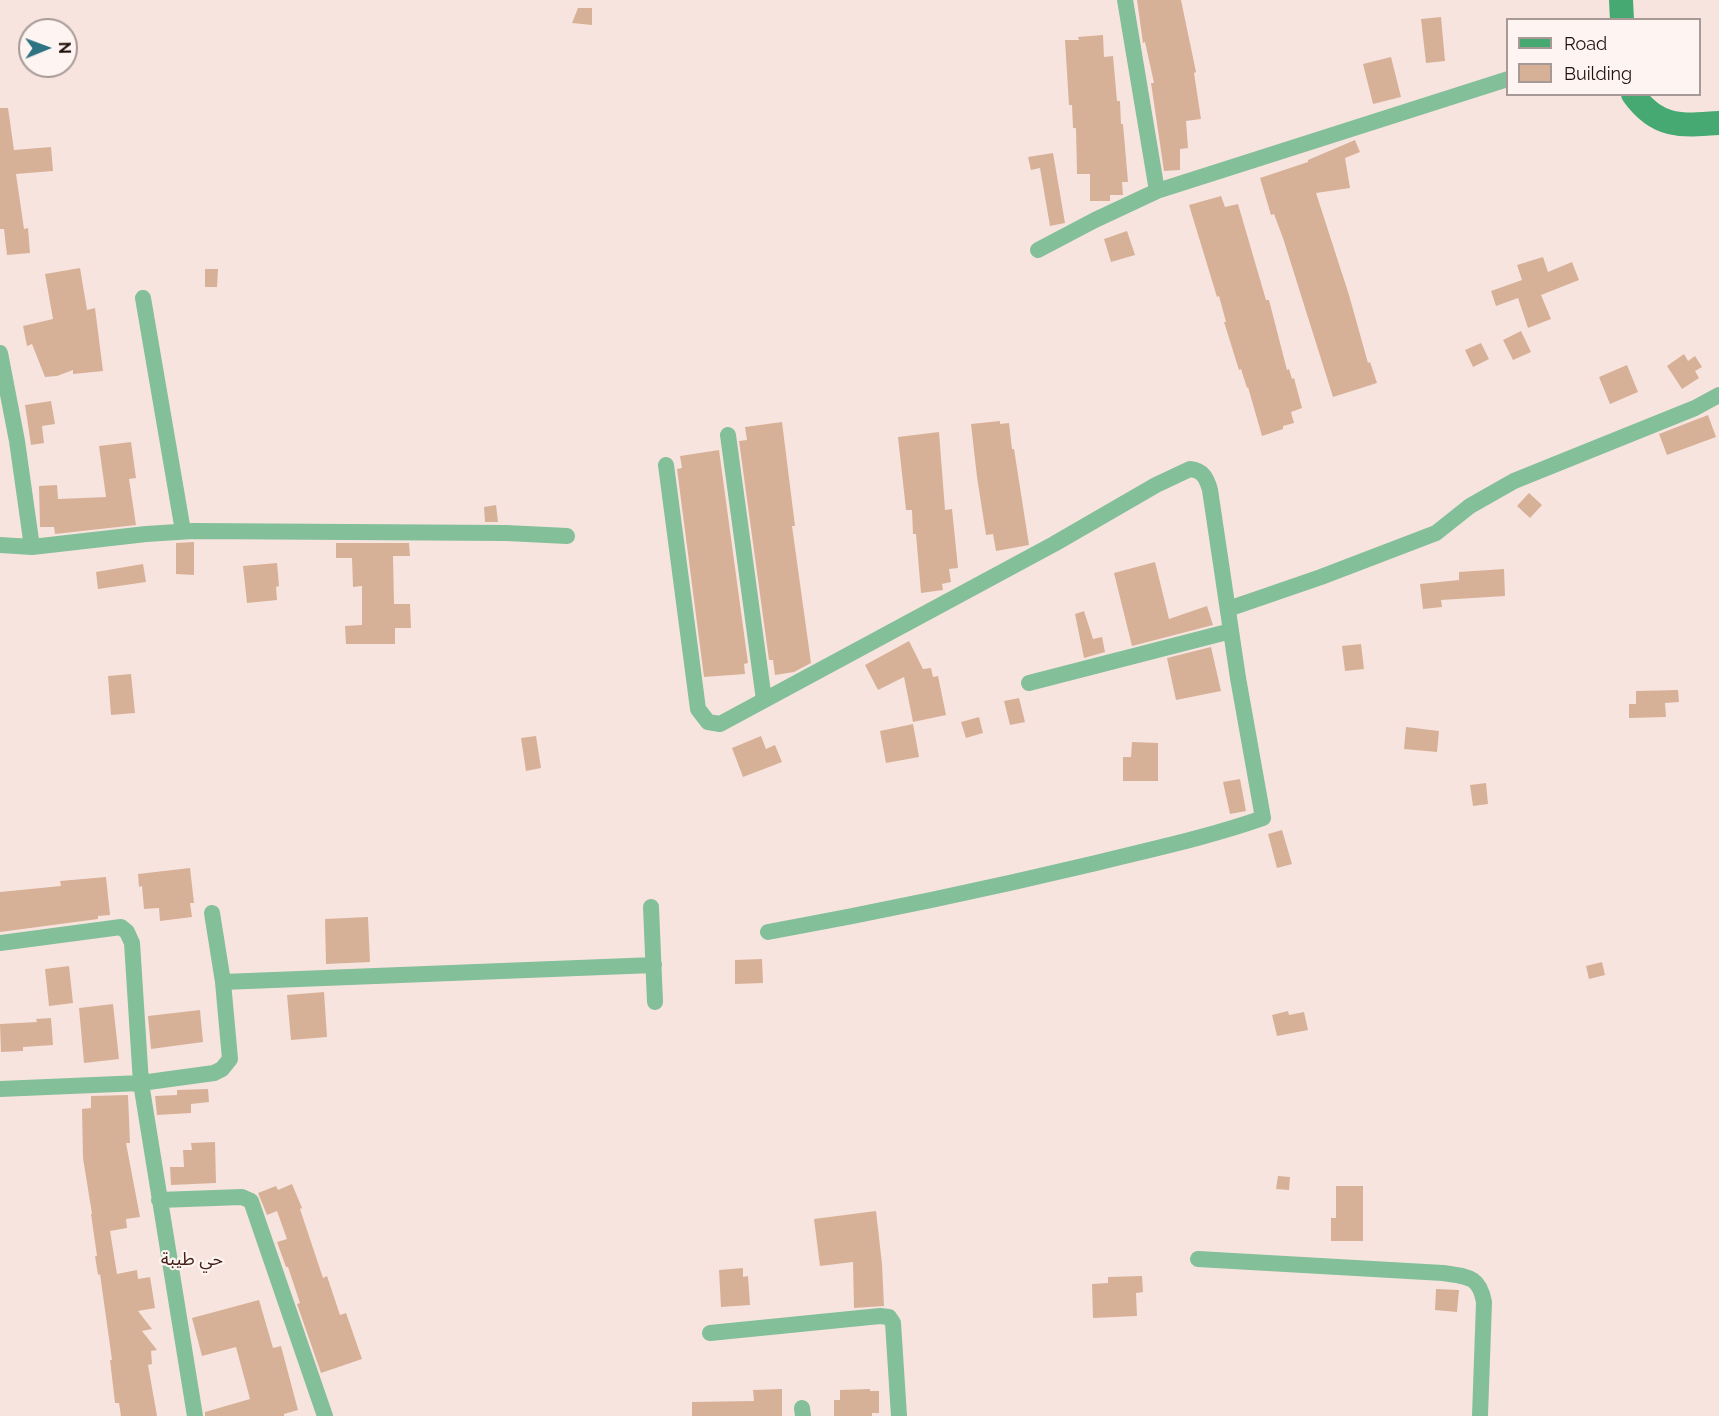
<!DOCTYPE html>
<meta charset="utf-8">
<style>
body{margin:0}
#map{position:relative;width:1719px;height:1416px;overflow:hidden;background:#f8e4df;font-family:Raleway,sans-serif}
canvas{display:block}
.legend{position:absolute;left:1506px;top:18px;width:195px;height:78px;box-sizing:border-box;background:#fef4f1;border:2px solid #a69996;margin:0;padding:8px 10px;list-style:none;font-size:18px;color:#22110d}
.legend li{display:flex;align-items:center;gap:12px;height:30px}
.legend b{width:30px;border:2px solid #a69996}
.north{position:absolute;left:18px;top:18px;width:60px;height:60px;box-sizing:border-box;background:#fef4f1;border:2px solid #a69996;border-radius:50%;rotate:89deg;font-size:16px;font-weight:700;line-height:24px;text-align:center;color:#22110d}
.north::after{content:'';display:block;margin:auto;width:21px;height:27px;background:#2e7382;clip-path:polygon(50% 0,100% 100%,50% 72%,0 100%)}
</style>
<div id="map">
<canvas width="1719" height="1416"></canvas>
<ul class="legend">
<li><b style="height:8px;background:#45a971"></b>Road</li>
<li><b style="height:16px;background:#d7b197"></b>Building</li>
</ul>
<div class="north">N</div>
</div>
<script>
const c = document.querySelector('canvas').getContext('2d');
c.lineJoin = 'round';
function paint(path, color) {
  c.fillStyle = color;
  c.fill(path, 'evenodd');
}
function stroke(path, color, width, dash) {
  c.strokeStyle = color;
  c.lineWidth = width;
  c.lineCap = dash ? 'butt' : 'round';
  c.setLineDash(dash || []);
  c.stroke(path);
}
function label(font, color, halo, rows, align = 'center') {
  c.font = font + ' Raleway,"Noto Sans Arabic",sans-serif';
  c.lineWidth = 4.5;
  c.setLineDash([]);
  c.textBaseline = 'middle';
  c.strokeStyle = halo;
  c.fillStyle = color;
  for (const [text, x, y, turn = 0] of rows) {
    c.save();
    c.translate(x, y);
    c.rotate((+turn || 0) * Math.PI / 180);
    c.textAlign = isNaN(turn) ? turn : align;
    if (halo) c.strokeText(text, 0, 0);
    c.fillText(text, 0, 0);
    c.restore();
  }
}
paint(new Path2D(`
 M 1137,0 L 1181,0 L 1196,72 L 1194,73 L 1201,119 L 1186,121 L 1188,148 L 1180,149 L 1180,170 L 1164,171 L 1151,83 L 1154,83 L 1145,42 L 1143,43 Z
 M 578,8 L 592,8 L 592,25 L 572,23 Z
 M 1441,17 L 1445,61 L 1426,63 L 1421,19 Z
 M 1103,35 L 1104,57 L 1113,56 L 1117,101 L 1120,101 L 1121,124 L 1123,124 L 1128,182 L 1122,182 L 1123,195 L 1110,195 L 1110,201 L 1090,201 L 1090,174 L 1077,174 L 1076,128 L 1073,128 L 1072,105 L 1069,105 L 1065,40 L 1079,40 L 1078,37 Z
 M 1391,57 L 1401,97 L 1373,104 L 1363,64 Z
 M 0,108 L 8,108 L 14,150 L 51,147 L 53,171 L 16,174 L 24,229 L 28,228 L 30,253 L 7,255 L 4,229 L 0,229 Z
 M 1355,140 L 1360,152 L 1345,158 L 1350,188 L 1316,193 L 1349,295 L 1368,363 L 1370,362 L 1377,383 L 1333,397 L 1283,238 L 1274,214 L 1271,215 L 1260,178 L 1308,162 L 1308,160 Z
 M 1053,153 L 1065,223 L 1050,226 L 1040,168 L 1031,170 L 1028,157 Z
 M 1221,196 L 1225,207 L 1238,204 L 1266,300 L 1269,300 L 1287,370 L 1289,369 L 1292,379 L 1294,378 L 1302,408 L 1291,412 L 1294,423 L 1283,426 L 1283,429 L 1262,436 L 1248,387 L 1247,388 L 1241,369 L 1239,370 L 1224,322 L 1226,322 L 1219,296 L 1217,297 L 1189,205 Z
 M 1127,231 L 1135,255 L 1111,262 L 1104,239 Z
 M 1543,257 L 1548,272 L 1572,262 L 1579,280 L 1541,295 L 1551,319 L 1528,328 L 1518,298 L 1496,306 L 1491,291 L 1522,280 L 1517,265 Z
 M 80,268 L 87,310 L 95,308 L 103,371 L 73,374 L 73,370 L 57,376 L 45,377 L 32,344 L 27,346 L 23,326 L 53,319 L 45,274 Z
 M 205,269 L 218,269 L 217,287 L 205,287 Z
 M 1521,331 L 1531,352 L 1513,360 L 1503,340 Z
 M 1481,343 L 1489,359 L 1473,367 L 1465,350 Z
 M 1684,354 L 1688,361 L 1695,356 L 1702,367 L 1695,371 L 1699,378 L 1682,389 L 1667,366 Z
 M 1627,365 L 1638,392 L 1610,404 L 1599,377 Z
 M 51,401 L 55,424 L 42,426 L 44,443 L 31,445 L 25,405 Z
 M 1708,415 L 1716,437 L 1667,455 L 1659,434 Z
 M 1000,421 L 1000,424 L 1009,423 L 1012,449 L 1014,449 L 1029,545 L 996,551 L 993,534 L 986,535 L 977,477 L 971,424 Z
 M 782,422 L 795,526 L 792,526 L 811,663 L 794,672 L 775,675 L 773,660 L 769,660 L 739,441 L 747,440 L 745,427 Z
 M 939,432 L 945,510 L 952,509 L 958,568 L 949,569 L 951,582 L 942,584 L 943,590 L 921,593 L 916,534 L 913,534 L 912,510 L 906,510 L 898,437 Z
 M 131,442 L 136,478 L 129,479 L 136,525 L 55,534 L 54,527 L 40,527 L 39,486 L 57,485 L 58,499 L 106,497 L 99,446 Z
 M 719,450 L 748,663 L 744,664 L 745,674 L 704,677 L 677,469 L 682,468 L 680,456 Z
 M 1529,493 L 1542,505 L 1530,518 L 1517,506 Z
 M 496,505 L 498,522 L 485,522 L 484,507 Z
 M 194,542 L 194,575 L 176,574 L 176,543 Z
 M 336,543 L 409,543 L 410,556 L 393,556 L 394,604 L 410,604 L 411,628 L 395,628 L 395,644 L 346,644 L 345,626 L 362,625 L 362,586 L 353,587 L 352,558 L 336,558 Z
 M 1155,562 L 1169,619 L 1207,606 L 1213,625 L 1132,646 L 1114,573 Z
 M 277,563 L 279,586 L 276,587 L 277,600 L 247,603 L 243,566 Z
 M 143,564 L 146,582 L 98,589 L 96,572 Z
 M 1504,569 L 1505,596 L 1441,600 L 1442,607 L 1423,609 L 1420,584 L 1459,580 L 1459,572 Z
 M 1084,611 L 1093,639 L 1102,637 L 1105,652 L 1084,658 L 1075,614 Z
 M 909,641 L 923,669 L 931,668 L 933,677 L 938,676 L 946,715 L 913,722 L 904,677 L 878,690 L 865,665 Z
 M 1361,644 L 1364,669 L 1345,671 L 1342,646 Z
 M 1211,647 L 1221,691 L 1176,700 L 1167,658 Z
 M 131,674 L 135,713 L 111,715 L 108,676 Z
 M 1678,690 L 1679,702 L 1665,703 L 1666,717 L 1629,718 L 1629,704 L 1636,704 L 1636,691 Z
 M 1019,698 L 1025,722 L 1010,725 L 1004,701 Z
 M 979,717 L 983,733 L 966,738 L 961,722 Z
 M 913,724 L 919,757 L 886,763 L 880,731 Z
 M 1406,727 L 1439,731 L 1437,752 L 1404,749 Z
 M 536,736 L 541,768 L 526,771 L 521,738 Z
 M 761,736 L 766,749 L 775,745 L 782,762 L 743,777 L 732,748 Z
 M 1132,742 L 1158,743 L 1158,781 L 1123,781 L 1123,757 L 1131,757 Z
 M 1240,779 L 1246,811 L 1230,814 L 1223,782 Z
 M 1486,783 L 1488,804 L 1473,806 L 1470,785 Z
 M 1282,830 L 1292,864 L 1277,868 L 1268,834 Z
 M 190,868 L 194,903 L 190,903 L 192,917 L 160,921 L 159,908 L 144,909 L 142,886 L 139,887 L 138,874 Z
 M 106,877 L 110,915 L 98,916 L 98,919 L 0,932 L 0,892 L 61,886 L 60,881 Z
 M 368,917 L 370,962 L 326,964 L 325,919 Z
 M 762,959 L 763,983 L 735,984 L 735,960 Z
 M 1602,962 L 1605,975 L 1589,979 L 1586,966 Z
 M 69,966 L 73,1003 L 49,1006 L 45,969 Z
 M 324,992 L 327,1037 L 291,1040 L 287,995 Z
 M 113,1004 L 119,1059 L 84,1063 L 79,1008 Z
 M 200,1010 L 203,1042 L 151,1049 L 148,1016 Z
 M 1288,1011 L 1289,1015 L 1304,1012 L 1308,1030 L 1277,1036 L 1272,1015 Z
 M 51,1018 L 53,1045 L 23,1047 L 23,1051 L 1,1052 L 0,1024 L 37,1022 L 36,1019 Z
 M 208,1089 L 209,1102 L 191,1104 L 191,1113 L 157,1115 L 155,1096 L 177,1095 L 177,1090 Z
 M 128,1095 L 130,1143 L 126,1143 L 140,1217 L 126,1219 L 127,1228 L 110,1231 L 117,1274 L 137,1270 L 138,1279 L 150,1277 L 155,1308 L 138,1311 L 152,1329 L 142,1331 L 157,1350 L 151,1351 L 152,1364 L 148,1365 L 157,1416 L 121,1416 L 119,1403 L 115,1403 L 110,1360 L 112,1360 L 100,1274 L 98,1275 L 95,1256 L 97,1256 L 91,1214 L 92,1214 L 83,1158 L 82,1109 L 91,1108 L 91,1096 Z
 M 215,1142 L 216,1183 L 171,1185 L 170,1167 L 184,1167 L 183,1150 L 192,1150 L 191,1143 Z
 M 1278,1176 L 1290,1177 L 1289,1190 L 1276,1189 Z
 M 292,1184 L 302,1208 L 300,1209 L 323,1278 L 327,1276 L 340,1315 L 346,1313 L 362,1359 L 321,1373 L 297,1304 L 300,1303 L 288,1267 L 286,1267 L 277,1242 L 287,1239 L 277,1211 L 267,1215 L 258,1193 L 276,1186 L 278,1190 Z
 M 1336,1186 L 1363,1186 L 1363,1241 L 1331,1241 L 1331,1218 L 1336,1218 Z
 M 876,1211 L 882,1264 L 884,1306 L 854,1308 L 853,1262 L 820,1266 L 814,1219 Z
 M 743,1268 L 743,1277 L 748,1276 L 750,1305 L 721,1307 L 719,1270 Z
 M 1142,1276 L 1143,1292 L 1136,1293 L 1137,1316 L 1093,1318 L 1092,1284 L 1108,1283 L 1108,1277 Z
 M 1436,1289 L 1459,1290 L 1457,1312 L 1435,1310 Z
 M 259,1300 L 273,1348 L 281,1346 L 298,1410 L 284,1414 L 284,1416 L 205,1416 L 205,1412 L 250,1399 L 236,1347 L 202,1356 L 192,1318 Z
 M 782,1389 L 782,1416 L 692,1416 L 692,1402 L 754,1401 L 753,1390 Z
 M 870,1389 L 870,1391 L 879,1391 L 879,1413 L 872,1413 L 872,1416 L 834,1416 L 834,1400 L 840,1400 L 840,1390 Z`), '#d7b197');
stroke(new Path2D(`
 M 1125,0 L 1157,191
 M 1038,250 L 1095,220 L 1157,191 L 1508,79
 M 143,298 L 183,531
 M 0,353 L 17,441 L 32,547
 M 728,435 L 764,700
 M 666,465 L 698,709 L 708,722 L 720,724 L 1054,544 L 1156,485 L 1190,469 C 1203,470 1207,479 1210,490 L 1238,678 L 1263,818 C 1209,837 1152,849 1096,863 C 987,889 878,912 768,932
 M 0,545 L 32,547 L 146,534 L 193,531 L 506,533 L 567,536
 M 1228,609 L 1321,577 L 1436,533 L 1470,506 L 1514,481 L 1695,408 L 1719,395
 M 1029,683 L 1231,631
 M 651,907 L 655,1002
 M 0,943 L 121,927 L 127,932 L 132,943 L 141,1083 L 195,1416
 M 223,982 L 654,965
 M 0,1089 L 141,1083 L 214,1073 L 222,1069 L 230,1059 L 223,982 L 212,913
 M 159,1200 L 242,1197 L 251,1201 L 325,1416
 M 1198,1259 L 1443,1273 C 1467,1277 1479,1275 1484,1302 L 1480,1416
 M 710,1333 L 880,1316 L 889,1317 L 893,1323 L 899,1416
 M 802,1408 L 803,1416`), '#83bf99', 16);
stroke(new Path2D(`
 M 1621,0 L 1622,20
 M 1633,94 C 1657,128 1681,126 1719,123`), '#45a971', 24);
label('18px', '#442117', '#fef4f1', [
 ["حي طيبة",192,1260]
]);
</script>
